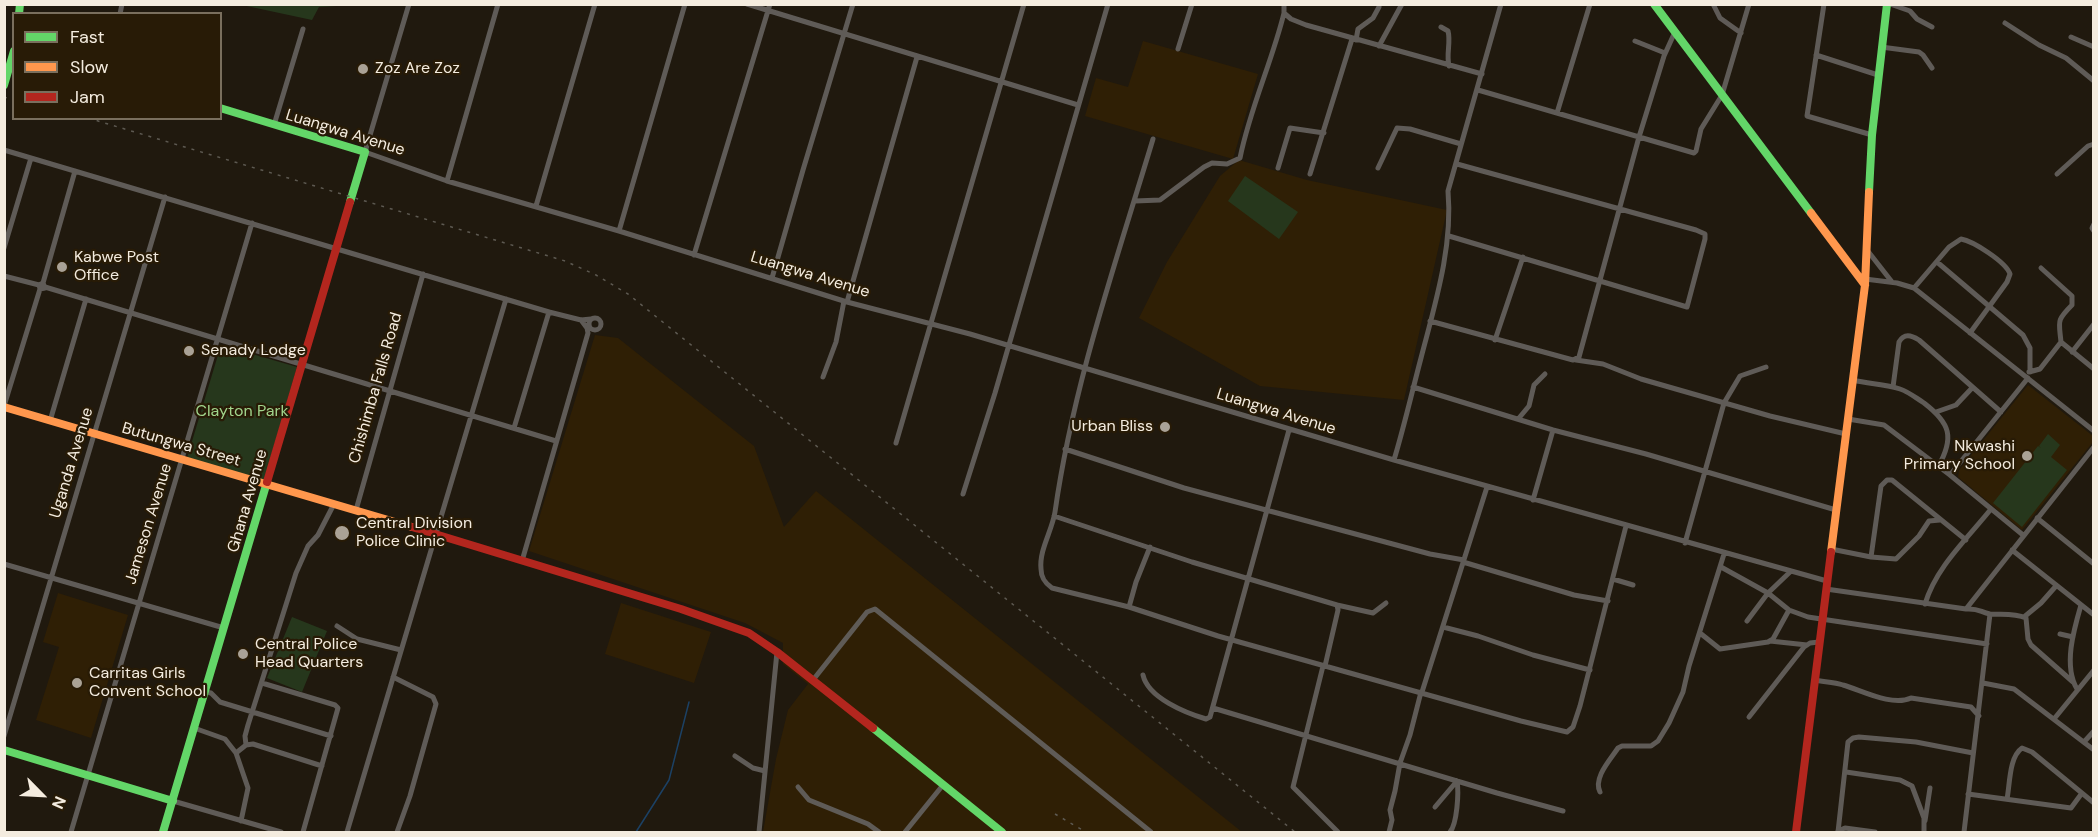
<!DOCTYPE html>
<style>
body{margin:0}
#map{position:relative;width:2098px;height:837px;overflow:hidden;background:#20190e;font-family:"DM Sans",sans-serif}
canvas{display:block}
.frame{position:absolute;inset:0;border:6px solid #f4ecdf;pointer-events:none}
.legend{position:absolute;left:12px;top:12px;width:210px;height:108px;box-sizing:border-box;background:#281b06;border:2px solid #7a6f5d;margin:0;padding:8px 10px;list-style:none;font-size:18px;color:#f4ecdf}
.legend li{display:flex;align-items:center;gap:12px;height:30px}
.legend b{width:30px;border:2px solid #7a6f5d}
.north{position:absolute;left:12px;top:765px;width:60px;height:60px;-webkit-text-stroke:4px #281b06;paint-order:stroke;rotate:114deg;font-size:16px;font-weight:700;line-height:24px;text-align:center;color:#f4ecdf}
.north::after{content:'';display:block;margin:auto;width:21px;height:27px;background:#f4ecdf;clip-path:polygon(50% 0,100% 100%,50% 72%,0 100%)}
</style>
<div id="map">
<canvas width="2098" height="837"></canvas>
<div class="frame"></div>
<ul class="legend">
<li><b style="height:8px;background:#63d668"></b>Fast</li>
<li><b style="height:8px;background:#ff974d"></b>Slow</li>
<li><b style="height:8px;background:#b3261e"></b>Jam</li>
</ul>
<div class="north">N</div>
</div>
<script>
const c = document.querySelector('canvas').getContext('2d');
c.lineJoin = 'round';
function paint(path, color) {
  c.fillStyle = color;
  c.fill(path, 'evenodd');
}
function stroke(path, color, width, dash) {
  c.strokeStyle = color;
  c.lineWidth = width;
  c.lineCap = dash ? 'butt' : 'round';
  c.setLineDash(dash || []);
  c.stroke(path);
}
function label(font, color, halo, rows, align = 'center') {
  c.font = font + ' "DM Sans",sans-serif';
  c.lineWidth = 4.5;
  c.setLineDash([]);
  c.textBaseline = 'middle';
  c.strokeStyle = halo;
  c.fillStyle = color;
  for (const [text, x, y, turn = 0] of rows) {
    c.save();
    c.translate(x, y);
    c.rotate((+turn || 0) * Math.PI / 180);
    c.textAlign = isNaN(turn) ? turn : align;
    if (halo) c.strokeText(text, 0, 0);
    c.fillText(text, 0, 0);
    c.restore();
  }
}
paint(new Path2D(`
 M 1143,41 L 1258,74 L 1233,159 L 1085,116 L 1096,78 L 1128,87 Z
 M 1239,160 L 1307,180 L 1447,210 L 1404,400 L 1260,386 L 1139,318 L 1167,262 L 1220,176 Z
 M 595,335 L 618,338 L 754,446 L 784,527 L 816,491 L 1242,832 L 763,832 L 776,759 L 788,710 L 808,684 L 783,664 L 783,643 L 745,623 L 529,551 Z
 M 2028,385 L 2093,436 L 2093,442 L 2022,530 L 1958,477 L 1959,470 Z
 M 58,593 L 128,615 L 91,738 L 36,720 L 59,647 L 43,642 Z
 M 621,603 L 711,632 L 694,683 L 605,654 Z`), '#2f1f05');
paint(new Path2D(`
 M 242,5 L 355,5 L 319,7 L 312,20 Z
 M 1245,176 L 1298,212 L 1279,239 L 1228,201 Z
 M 221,345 L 297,367 L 264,480 L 187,458 Z
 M 2048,434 L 2060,445 L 2051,457 L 2067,470 L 2022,527 L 1993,503 L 2038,446 L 2041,448 L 2039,446 Z
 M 292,617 L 327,631 L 302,692 L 267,678 Z`), '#26371c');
stroke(new Path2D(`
 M 636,832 L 669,780 L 689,702`), '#1c4164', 1.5);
stroke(new Path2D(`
 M 409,4 L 365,152 L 447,181 L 619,231 L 847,302 L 970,334 L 1394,460 L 1827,581
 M 747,4 L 1078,105
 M 1284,4 L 1284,13 L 1291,19 L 1306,25 L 1482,74
 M 1713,4 L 1720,18 L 1741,33
 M 1824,4 L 1807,116 L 1872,135
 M 1890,4 L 1910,11 L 1917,19 L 1932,27
 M 120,14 L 122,4
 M 2005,23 L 2039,45 L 2066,58 L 2094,81
 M 1441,27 L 1448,31 C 1451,42 1446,54 1449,66
 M 2071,37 L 2094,47
 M 1356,40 L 1358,29 L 1373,18 L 1379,7
 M 1635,41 L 1665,53
 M 1379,46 L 1402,4
 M 1881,47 L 1919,52 L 1923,55 L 1932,68
 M 1178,49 L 1192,4
 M 1816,55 L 1878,75
 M 1478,90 L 1694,153 L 1696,151 L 1701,129 L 1722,95 L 1749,4
 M 1557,113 L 1590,4
 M 274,125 L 303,29
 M 1153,139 C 1116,262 1073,385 1055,512 C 1052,531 1039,550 1041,569 C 1041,578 1045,583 1052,588 L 1129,607 L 1218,636 L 1521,721 L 1567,732 L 1573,727 L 1580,706 L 1626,526
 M 4,150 L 549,312 L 581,320 L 591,319
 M 1278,168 L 1290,128 L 1324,133
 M 1378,168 L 1397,128 L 1410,129 L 1461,144
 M 1310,174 L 1352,39
 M 2057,174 L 2088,146 L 2094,144
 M 447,181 L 498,4
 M 1135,201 L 1160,200 L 1204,167 L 1212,163 L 1227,164 L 1240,158 C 1250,108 1272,62 1284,13
 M 536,206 L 595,4
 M 2094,224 L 2092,228 L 2094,231
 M 619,231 L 685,4
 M 1449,236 L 1687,307 L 1705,239 L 1705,234 L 1696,230 L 1457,164
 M 4,248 L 31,158
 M 1867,250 L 1892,282
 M 694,255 L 770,4
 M 1937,262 L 2023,335 L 2030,348 L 2030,372
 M 2041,268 L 2072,296 L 2072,305 C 2056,321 2059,321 2061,342
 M 4,276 L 39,285
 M 772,278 L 803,170 L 853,4
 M 1865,279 L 1897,283 L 1914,288 L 2094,431
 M 43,283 L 75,171
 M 45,287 L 556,441
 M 1914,288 L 1949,247 L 1961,239 C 1973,241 2006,262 2010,274 L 2007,282 L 1970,333
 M 847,302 L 917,57
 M589 324a6 6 0 1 1 12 0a6 6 0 1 1-12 0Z
 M 1430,321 L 1573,360 L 1579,357 L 1639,137 L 1664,56 L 1674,34
 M 1495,340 L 1523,257
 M 2072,352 L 2094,324
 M 1576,360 L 1603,364 L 1641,379 L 1770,416 L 1846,434
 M 2029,372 L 2040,369 L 2061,342 L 2094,369
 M 823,377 L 836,342 L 844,301
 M 1853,380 C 1868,384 1885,384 1900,389 C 1909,392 1916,398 1924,403 C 1950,423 1955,437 1938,467
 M 1413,387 L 1553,430 L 1646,454 L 1836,510
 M 1893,387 L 1899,342 C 1904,333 1911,335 1919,340 L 2001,412
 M 4,406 L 40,289 L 39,285 L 43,283 L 45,288 L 40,289
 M 1936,412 L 1956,405 L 1972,388
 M 1519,418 L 1529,406 L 1534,385 L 1545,374
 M 1848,419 L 1884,425 L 1950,475 L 2023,535
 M 50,421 L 86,299
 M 514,428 L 549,312
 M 896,443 L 1024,4
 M 1065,449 L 1184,488 L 1430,554 L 1464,560
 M 1394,460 C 1404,427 1412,392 1421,358 C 1435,304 1453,247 1448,191 L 1501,4
 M 1950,475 L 2028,378
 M 963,494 L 995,393 L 1108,4
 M 1533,500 L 1553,430
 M 356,510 L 423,274
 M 1054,516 L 1192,562 L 1337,605 L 1338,610 L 1325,666
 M 2037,518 L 2094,564
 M 1685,543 L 1724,403 L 1740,376 L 1766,367
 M 1831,549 L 1871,557 L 1896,559 L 1919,536 L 1929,521 L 1940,520
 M 2012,550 L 2094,615
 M 1871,557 L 1881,486 L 1887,480 L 1892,480 L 1966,540
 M 522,561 L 588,333 L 587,328 L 581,320
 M 1463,562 L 1574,595 L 1608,601
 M 4,564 L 224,628
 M 1721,567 L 1768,593 L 1789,610 L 1808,617 L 1987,644
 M 1613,579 L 1633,585
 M 1826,589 L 1966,609 L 2094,447
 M 1925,604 C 1936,567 1967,539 1991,509
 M 1337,605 L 1373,613 L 1386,603
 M 1129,607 L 1136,582 L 1150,547
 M 1966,609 C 1979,608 1980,612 1990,614 C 2002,615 2014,613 2026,618 L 2028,639 L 2031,645 L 2073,682
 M 2024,617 L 2041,603 L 2056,586
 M 1747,621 L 1768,593 L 1790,572
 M 337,626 L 357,639 L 401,650
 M 1443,627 L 1478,636 L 1533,655 L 1590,670
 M 1700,633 L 1720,649 L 1768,642 L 1773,639 L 1789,610
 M 2060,634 L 2073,637
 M 1770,641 L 1807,645
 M 1323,666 L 1293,787 L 1338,832
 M 1143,675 C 1148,698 1186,713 1206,719 L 1210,717 L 1289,430
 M 393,677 L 433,697 L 436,704 L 410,796 L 397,832
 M 813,680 L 867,612 L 875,609 L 1151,832
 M 1814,680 C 1824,682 1834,682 1843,685 C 1861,690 1892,707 1911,698 L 1971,707 L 1979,716
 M 262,683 L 335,705 L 338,708 L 303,832
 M 1983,683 L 2014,689 L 2094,750
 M 2077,689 C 2063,666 2074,629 2081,605
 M 205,692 L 211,693 L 220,702 L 331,736
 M 1422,692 L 1487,487
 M 1213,708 L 1497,793 L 1563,811
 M 1749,717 L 1804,647 L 1810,643 L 1819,642
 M 2054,719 L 2094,670
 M 194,728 L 225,739 L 236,753 L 248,788 L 241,821
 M 4,736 L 165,197
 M 2084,742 L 2094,731
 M 246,745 L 245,736 L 248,725 L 296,573 L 308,546 L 318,535 L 334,504
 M 236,753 L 246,745 L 253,744 L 322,766
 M 735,756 L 753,768 L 765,771
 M 1846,772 L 1900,780 L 1912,786 L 1924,818 L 1924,832
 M 798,787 L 809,800 L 868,824 L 879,832
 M 1600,792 C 1593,778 1610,760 1618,748 L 1622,746 L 1651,746 L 1658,741 L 1669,723 L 1683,692 L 1689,666 L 1724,554
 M 1968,794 L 2071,808 L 2082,793
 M 2007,799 C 2010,784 2009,757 2022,748 L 2032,752 L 2094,803
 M 173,801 L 281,832
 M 1435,807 L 1457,781 C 1459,793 1457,824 1450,832
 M 1925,821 L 1930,788
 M 1838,831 L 1845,828 L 1875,832
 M 71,832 L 252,223
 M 347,832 L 506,299
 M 759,832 L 777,652
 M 905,832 L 943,785
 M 1389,832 L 1392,820 L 1390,810 L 1395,791 L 1400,763 L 1410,735 L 1421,692
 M 1838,832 L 1848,742 L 1853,738 L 1859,737 L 1916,742 L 1973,753
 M 1964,832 L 1990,614`), '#5f5b57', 5);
stroke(new Path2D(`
 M 1654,4 L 1811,213
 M 19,14 L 20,4
 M 4,85 L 14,51
 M 220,108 L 365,152 L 350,202
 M 1869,192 L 1872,135 L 1887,4
 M 873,728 L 1002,832
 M 4,750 L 173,801
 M 163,832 L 267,482`), '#63d668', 8);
stroke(new Path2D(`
 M 1811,213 L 1865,285
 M 4,407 L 412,527
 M 1831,552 L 1865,285 L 1869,192`), '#ff974d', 8);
stroke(new Path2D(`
 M 267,482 L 350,202
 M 412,527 L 681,609 L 749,633 L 777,652 L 873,728
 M 1796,832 L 1831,552`), '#b3261e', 8);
stroke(new Path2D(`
 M 4,97 L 14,100
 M 88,118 L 565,261 L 596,275 L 628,294 L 1295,832
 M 1055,814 L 1086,832`), '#5d5951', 1.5, [3, 6]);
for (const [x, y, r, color] of [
 [363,69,6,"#aaa296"],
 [62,267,6,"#aaa296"],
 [189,351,6,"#aaa296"],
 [1165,427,6,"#aaa296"],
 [2027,456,6,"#aaa296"],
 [342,533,8,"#aaa296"],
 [243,654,6,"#aaa296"],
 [77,683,6,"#aaa296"]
]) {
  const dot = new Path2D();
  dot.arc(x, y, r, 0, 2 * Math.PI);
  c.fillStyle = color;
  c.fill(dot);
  stroke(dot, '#281b06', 2);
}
label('16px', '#f4ecdf', '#281b06', [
 ["Zoz Are Zoz",375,69],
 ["Kabwe Post",74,258],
 ["Office",74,276],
 ["Senady Lodge",201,351],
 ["Urban Bliss",1153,427,"right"],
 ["Nkwashi",2015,447,"right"],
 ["Primary School",2015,465,"right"],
 ["Central Division",356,524],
 ["Police Clinic",356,542],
 ["Central Police",255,645],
 ["Head Quarters",255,663],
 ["Carritas Girls",89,674],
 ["Convent School",89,692]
], 'left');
label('16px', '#f4ecdf', '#281b06', [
 ["Luangwa Avenue",345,133,17],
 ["Luangwa Avenue",810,275,17],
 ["Chishimba Falls Road",376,388,-74],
 ["Luangwa Avenue",1276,412,17],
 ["Butungwa Street",181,445,16],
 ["Uganda Avenue",72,463,-73],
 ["Ghana Avenue",248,501,-74],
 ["Jameson Avenue",149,524,-73]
]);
label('16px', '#a1d58c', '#281b06', [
 ["Clayton Park",242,412]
]);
</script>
